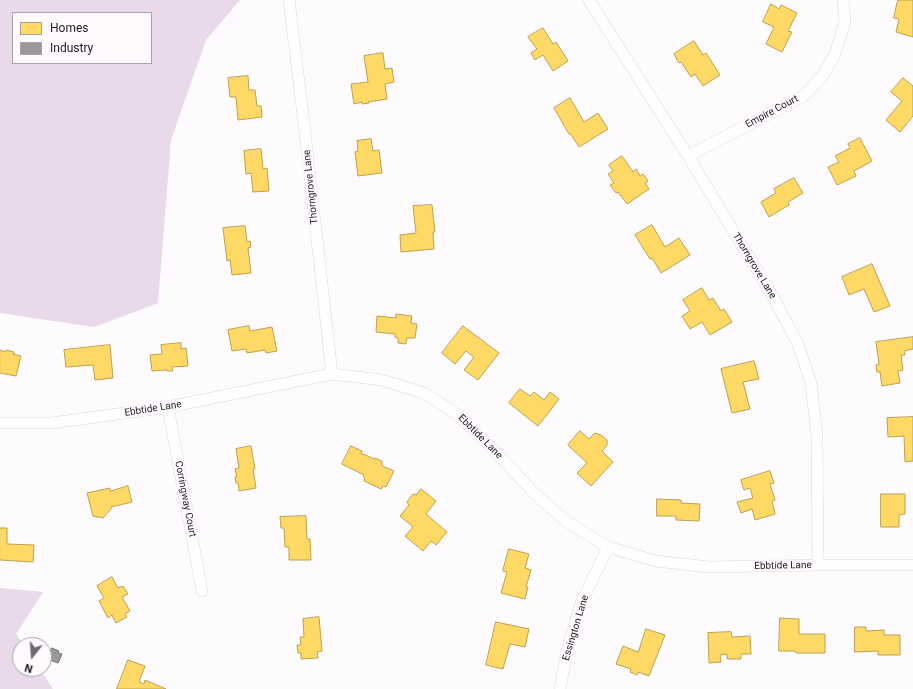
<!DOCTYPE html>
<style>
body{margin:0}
#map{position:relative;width:913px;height:689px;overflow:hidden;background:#fdfbfd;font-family:Roboto,sans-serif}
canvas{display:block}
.legend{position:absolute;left:12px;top:12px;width:140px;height:52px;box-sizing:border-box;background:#fefafe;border:1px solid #a6a1a6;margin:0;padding:5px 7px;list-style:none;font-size:12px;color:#211b21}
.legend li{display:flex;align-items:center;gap:8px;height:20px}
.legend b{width:20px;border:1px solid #a6a1a6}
.north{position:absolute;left:12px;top:637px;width:40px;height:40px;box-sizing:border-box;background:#fefafe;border:1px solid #a6a1a6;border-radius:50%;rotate:197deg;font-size:11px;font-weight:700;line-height:16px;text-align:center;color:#211b21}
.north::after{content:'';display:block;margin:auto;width:14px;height:18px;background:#6e696e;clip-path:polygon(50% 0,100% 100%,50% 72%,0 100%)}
</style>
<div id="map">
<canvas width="913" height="689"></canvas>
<ul class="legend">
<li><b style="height:11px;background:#ffd966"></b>Homes</li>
<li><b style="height:11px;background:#999"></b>Industry</li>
</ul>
<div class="north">N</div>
</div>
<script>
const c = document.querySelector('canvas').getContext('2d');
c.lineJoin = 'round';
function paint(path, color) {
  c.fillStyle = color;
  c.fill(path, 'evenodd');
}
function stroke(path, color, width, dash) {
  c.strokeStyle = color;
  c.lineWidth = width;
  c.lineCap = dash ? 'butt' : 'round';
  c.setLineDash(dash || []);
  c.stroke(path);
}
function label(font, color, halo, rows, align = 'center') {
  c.font = font + ' Roboto,sans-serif';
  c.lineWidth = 4;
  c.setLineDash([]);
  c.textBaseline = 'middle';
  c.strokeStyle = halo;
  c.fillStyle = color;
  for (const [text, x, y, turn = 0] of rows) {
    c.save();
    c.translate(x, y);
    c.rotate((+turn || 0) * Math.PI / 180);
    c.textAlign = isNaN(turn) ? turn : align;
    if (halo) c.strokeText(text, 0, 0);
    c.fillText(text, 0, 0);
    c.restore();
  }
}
paint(new Path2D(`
 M 0,0 L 240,0 L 206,40 L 171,140 L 158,303 L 94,327 L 0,313 ZM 13,13 L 151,13 L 151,63 L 13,63 Z
 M 0,588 L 43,592 L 16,634 L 24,645 L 20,645 L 20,669 L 40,669 L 53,689 L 0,689 Z`), '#e9d9eb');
const homes = new Path2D(`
 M 898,0 L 913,0 L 913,37 L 896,32 L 899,19 L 894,18 Z
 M 771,4 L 779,9 L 781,5 L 797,13 L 788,31 L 792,32 L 782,52 L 766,44 L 774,27 L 763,22 Z
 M 543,28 L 553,44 L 556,42 L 568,61 L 553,71 L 543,55 L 535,60 L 531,53 L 537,49 L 528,37 Z
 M 694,41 L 703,55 L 706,53 L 720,75 L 703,86 L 695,74 L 691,77 L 681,62 L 679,63 L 674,54 Z
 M 383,53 L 385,69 L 392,68 L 394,82 L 385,84 L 387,99 L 368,102 L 369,103 L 362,104 L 362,102 L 354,104 L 351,84 L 368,82 L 364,56 Z
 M 248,76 L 249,90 L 255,90 L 257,106 L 261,106 L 262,117 L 238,120 L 236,97 L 230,97 L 228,78 Z
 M 903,78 L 913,86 L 913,116 L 900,132 L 886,120 L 902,101 L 891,92 Z
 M 570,98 L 584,122 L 598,113 L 608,129 L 579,147 L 570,133 L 569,134 L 554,108 Z
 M 860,138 L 872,161 L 854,171 L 856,176 L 837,185 L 828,167 L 839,162 L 835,156 L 850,148 L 848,144 Z
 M 371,139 L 373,151 L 379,150 L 382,173 L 358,176 L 355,152 L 358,151 L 357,141 Z
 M 261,149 L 263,169 L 267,168 L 269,191 L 253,192 L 251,173 L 246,174 L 244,151 Z
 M 622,156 L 633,172 L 636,169 L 640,176 L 643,174 L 648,181 L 645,183 L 649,189 L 627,204 L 618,192 L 616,193 L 610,185 L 614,183 L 608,174 L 613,171 L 609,165 Z
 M 794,178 L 803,193 L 788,202 L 789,205 L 769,217 L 761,202 L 776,193 L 774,189 Z
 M 432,205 L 435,232 L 433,232 L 434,249 L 401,252 L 400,235 L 416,233 L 413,206 Z
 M 652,225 L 665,247 L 679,238 L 690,255 L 661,273 L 652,258 L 650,259 L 635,235 Z
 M 245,226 L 247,242 L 250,241 L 251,247 L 248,248 L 251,273 L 232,275 L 230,260 L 227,261 L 223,228 Z
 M 872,264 L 890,306 L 874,312 L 864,289 L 849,295 L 842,277 Z
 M 702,288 L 709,300 L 713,298 L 721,311 L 724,309 L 732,322 L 710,335 L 702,322 L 690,329 L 682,316 L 690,311 L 683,300 Z
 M 396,314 L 412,316 L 411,323 L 417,324 L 415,338 L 407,338 L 406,344 L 398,343 L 398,338 L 395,337 L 395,334 L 376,332 L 377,316 L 396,318 Z
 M 249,326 L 250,331 L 272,327 L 277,351 L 266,353 L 265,350 L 247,353 L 246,349 L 232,351 L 228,330 Z
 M 463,326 L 499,353 L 478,380 L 464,370 L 474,357 L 466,351 L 455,364 L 442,353 Z
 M 913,337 L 913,349 L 904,351 L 905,355 L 901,355 L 903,370 L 898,371 L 900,383 L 882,386 L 880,372 L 877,372 L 876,365 L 879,364 L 876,342 Z
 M 181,343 L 181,349 L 186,348 L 188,366 L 172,367 L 173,371 L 167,371 L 167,370 L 152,371 L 150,355 L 162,354 L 161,345 Z
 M 110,345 L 113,378 L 95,380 L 93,365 L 66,367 L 64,350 Z
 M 0,350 L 5,352 L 6,350 L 14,352 L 13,354 L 21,356 L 16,376 L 0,373 Z
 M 754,361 L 759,379 L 743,382 L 750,409 L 732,413 L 721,369 Z
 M 520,389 L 530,396 L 534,392 L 544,400 L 550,392 L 559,399 L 538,426 L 509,403 Z
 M 913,417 L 913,461 L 905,462 L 904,436 L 888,437 L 887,418 Z
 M 580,431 L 589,439 L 595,433 L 601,435 L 607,440 L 607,445 L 602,451 L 613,462 L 591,486 L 577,473 L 587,463 L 568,445 Z
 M 251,446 L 255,469 L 253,469 L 256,488 L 239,491 L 238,483 L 236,483 L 235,477 L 237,477 L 235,469 L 239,468 L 236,449 Z
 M 351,446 L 362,451 L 361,453 L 374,459 L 375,458 L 382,461 L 382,466 L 394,471 L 386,487 L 383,486 L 381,489 L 364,481 L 365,478 L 363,476 L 364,475 L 342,464 Z
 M 770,471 L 774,483 L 770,484 L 775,500 L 772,501 L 775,514 L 755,520 L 752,509 L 741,513 L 737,502 L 753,498 L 750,488 L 744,490 L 741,480 Z
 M 128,486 L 132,502 L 111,507 L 111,509 L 103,518 L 93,516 L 87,493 L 110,488 L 110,491 Z
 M 421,489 L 436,501 L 426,514 L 447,532 L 436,545 L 431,541 L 423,551 L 405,536 L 413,527 L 400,516 L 409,505 L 407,502 L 413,494 L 416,495 Z
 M 881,494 L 905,494 L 905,514 L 899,515 L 899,527 L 881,527 Z
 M 657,499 L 681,500 L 681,503 L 700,504 L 699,521 L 676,520 L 676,516 L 657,516 Z
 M 306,516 L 307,539 L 310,539 L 311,560 L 289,560 L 289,547 L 285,547 L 284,528 L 281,528 L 280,517 Z
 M 0,528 L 7,528 L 7,544 L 34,545 L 33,562 L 0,560 Z
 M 509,549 L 529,554 L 525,568 L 531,570 L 526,587 L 528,587 L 525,599 L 501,593 L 507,572 L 503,571 Z
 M 112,577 L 118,588 L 123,586 L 128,594 L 122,597 L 130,611 L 125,614 L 127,617 L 116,623 L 112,615 L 108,618 L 99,601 L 104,598 L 97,586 Z
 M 319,617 L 322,651 L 317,652 L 318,658 L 301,659 L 301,653 L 298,653 L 297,645 L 301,645 L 300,637 L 304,637 L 303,619 Z
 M 780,618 L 799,619 L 799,634 L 825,634 L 825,653 L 796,653 L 795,651 L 779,651 Z
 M 496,622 L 529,629 L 525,647 L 510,644 L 503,669 L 486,665 Z
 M 855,627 L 866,627 L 866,631 L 884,630 L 884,635 L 900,635 L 900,655 L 878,655 L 878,651 L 855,652 Z
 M 646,629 L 665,635 L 649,676 L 638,672 L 637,675 L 630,672 L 631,669 L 616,664 L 623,646 L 638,652 Z
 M 731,632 L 732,637 L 750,636 L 751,654 L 741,654 L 741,659 L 727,659 L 727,654 L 720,655 L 721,662 L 709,663 L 708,633 Z
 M 128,660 L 145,666 L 139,682 L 144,684 L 145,680 L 166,689 L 117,689 Z`);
paint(homes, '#ffd966');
stroke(homes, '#bca051', 1);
const industry = new Path2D(`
 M 52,648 L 59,651 L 58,653 L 62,654 L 58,663 L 47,659 Z`);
paint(industry, '#999');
stroke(industry, '#757375', 1);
const street = new Path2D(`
 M 289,0 L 305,132 L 332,374
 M 589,0 L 688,156 L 772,295 L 797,342 L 811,383 L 817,436 L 818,565
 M 688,156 L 804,96 L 823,75 L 835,54 L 845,21 L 843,0
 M 168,407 L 202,591
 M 0,423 L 52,423 L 168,407 L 332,374 L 382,380 L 424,393 L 457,414 L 488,444 L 536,495 L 567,522 L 608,547 L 656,561 L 709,567 L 818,565 L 913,565
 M 560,689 L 567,651 L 581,603 L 608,547`);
stroke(street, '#dad6da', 12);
stroke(street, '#fffeff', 11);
label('10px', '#211b21', '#fefafe', [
 ["Empire Court",772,112,-28],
 ["Thorngrove Lane",311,187,-96],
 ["Thorngrove Lane",754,266,59],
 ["Ebbtide Lane",153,409,-9],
 ["Ebbtide Lane",480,437,45],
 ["Corringway Court",185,499,79],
 ["Ebbtide Lane",783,566,-1],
 ["Essington Lane",576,628,-73]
]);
</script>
